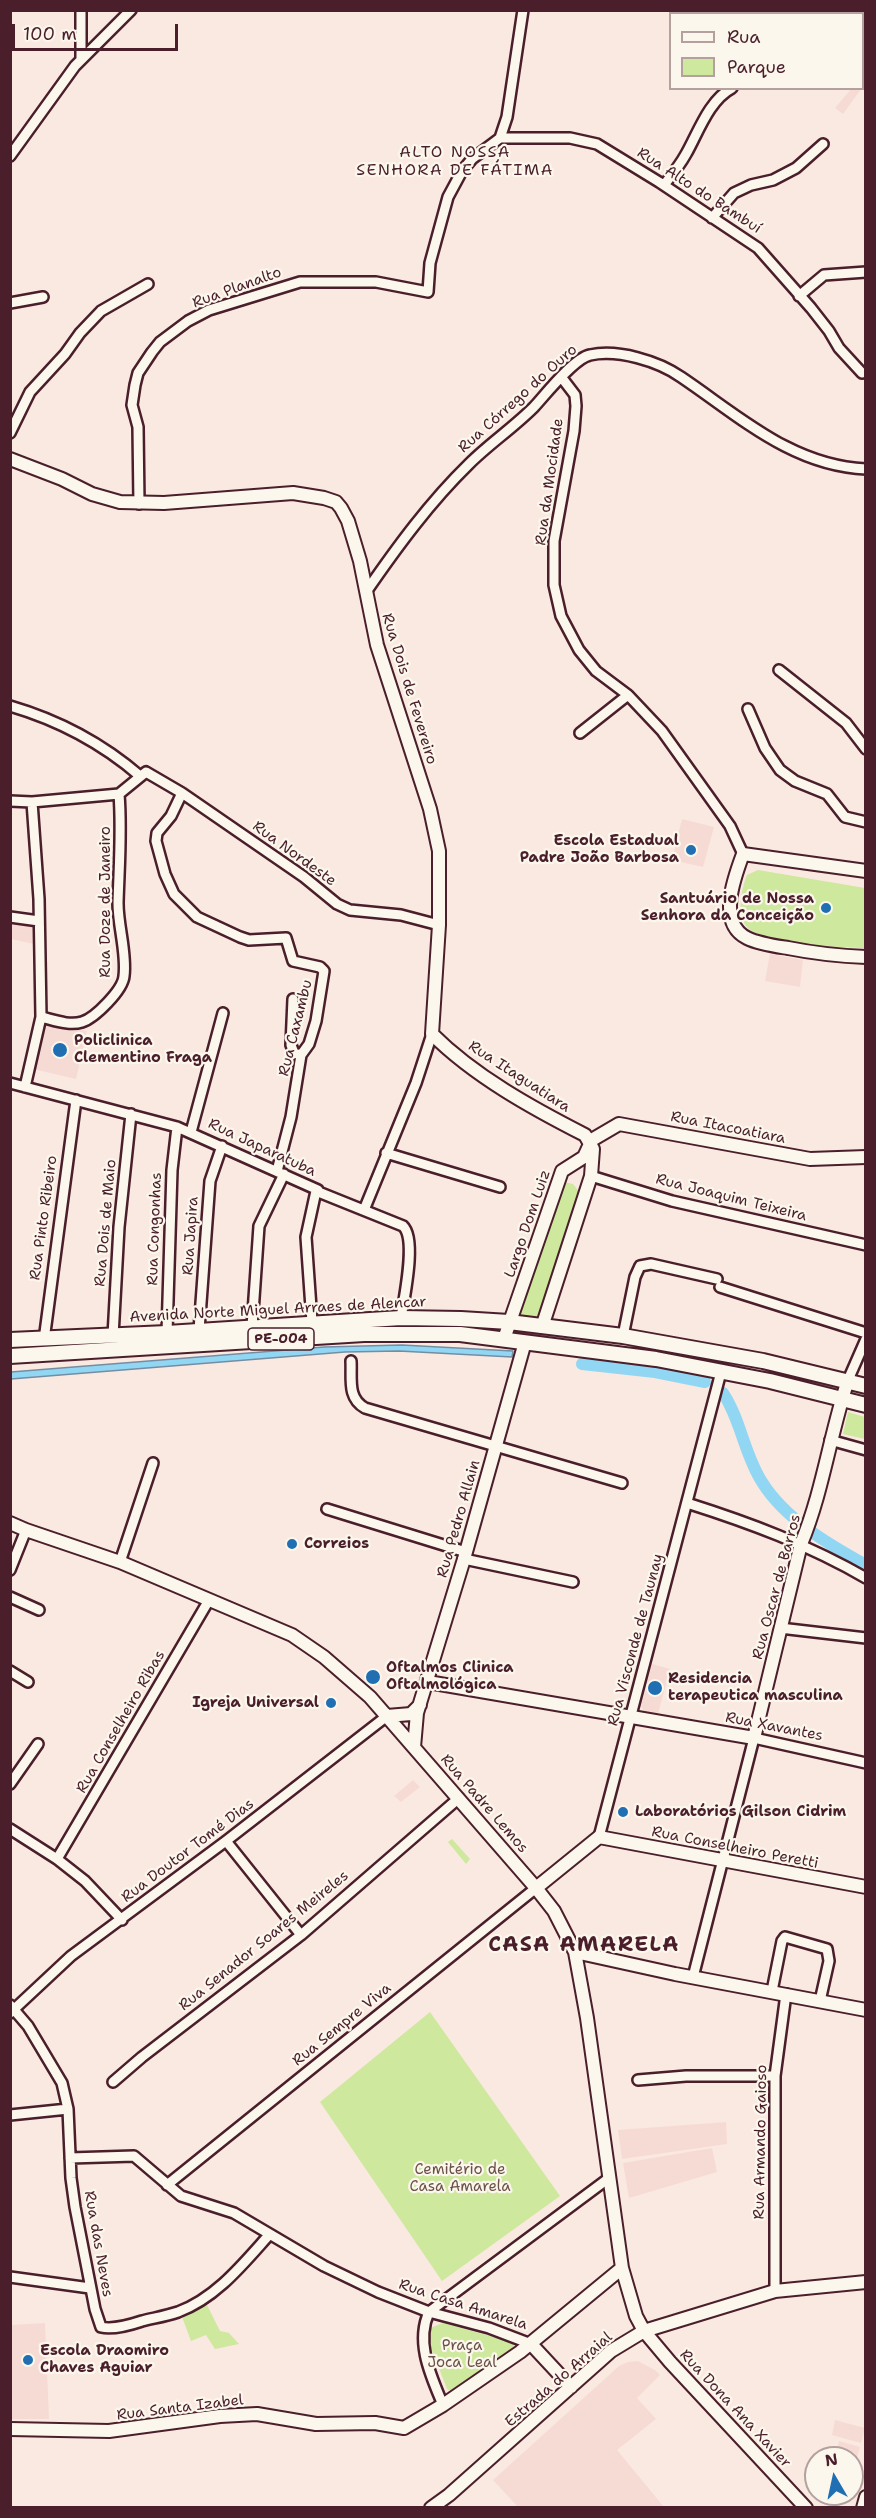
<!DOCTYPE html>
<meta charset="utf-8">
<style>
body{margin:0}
#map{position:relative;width:876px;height:2518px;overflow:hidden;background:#fae9e0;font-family:"Shantell Sans",sans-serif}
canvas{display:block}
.frame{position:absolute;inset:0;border:12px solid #4a1f2b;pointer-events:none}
.legend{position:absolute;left:669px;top:12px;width:195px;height:78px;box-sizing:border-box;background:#fbf7ec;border:2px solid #b4a19f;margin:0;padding:8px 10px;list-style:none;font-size:18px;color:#4a1f2b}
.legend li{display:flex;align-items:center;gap:12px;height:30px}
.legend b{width:30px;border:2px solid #b4a19f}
.north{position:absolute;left:804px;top:2446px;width:60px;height:60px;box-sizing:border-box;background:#fbf7ec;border:2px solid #b4a19f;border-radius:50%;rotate:351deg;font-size:16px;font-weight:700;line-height:24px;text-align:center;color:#4a1f2b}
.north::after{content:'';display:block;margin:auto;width:21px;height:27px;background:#1f6fb2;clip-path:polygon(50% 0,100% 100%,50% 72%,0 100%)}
.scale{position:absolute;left:12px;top:24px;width:166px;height:27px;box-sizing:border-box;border:3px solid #4a1f2b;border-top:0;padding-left:8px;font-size:18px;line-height:21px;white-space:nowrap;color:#4a1f2b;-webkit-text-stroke:4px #fbf7ec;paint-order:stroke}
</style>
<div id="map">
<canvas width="876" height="2518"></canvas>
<div class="frame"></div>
<ul class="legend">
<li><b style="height:8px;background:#fbf7ec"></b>Rua</li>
<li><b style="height:16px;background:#cee89e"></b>Parque</li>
</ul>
<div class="north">N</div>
<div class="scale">100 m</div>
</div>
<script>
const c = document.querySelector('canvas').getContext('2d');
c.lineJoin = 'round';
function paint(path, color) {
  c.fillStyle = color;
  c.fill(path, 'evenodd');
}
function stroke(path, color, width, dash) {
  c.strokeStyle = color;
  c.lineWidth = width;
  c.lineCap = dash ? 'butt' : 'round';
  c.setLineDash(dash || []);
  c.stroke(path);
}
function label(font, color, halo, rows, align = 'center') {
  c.font = font + ' "Shantell Sans",sans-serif';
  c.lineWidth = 4.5;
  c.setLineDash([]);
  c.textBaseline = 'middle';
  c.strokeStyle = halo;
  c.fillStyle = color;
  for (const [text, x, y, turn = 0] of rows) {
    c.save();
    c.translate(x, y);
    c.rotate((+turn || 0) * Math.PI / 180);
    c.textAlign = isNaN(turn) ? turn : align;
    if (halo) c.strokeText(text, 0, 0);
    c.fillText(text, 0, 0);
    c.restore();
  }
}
paint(new Path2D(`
 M 851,89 L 861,89 L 843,114 L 835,108 Z
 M 682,819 L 714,827 L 703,867 L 672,860 Z
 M 10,920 L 37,926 L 34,944 L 11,939 Z
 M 770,954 L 803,960 L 800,987 L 765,981 Z
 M 44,1021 L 87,1031 L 76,1079 L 33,1069 Z
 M 652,1664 L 670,1669 L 658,1714 L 644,1711 L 641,1706 Z
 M 413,1780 L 420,1787 L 401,1802 L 394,1796 Z
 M 726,2122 L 727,2144 L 622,2159 L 618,2130 Z
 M 712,2148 L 717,2172 L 629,2198 L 623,2163 Z
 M 45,2323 L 49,2419 L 12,2419 L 11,2325 Z
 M 638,2361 L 655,2370 L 660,2375 L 637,2398 L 656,2419 L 617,2450 L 664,2507 L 518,2507 L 493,2480 L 619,2366 L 628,2362 Z
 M 835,2420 L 865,2428 L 861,2443 L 832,2435 Z
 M 839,2441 L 860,2447 L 853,2472 L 852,2458 L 835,2458 Z`), '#f6dbd4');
paint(new Path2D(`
 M 758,870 L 865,888 L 865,948 C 843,948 763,943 748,928 C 736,917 741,889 747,875 Z
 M 564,1182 L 573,1184 L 580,1193 L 539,1322 L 517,1320 Z
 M 848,1412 L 865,1417 L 865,1439 L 843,1434 Z
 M 452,1839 L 470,1859 L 466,1864 L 448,1842 Z
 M 430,2012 L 560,2196 L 442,2281 L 320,2102 Z
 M 207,2305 L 220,2331 L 229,2333 L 239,2344 L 215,2349 L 206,2335 L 191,2341 L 181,2314 Z
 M 443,2323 L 512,2342 L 515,2348 L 451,2391 L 447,2389 L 428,2340 L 430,2328 Z`), '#cee89e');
const water = new Path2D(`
 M 402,1345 L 513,1351 L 512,1357 L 399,1351 L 345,1352 L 11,1379 L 11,1372 L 324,1347 Z`);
paint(water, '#91d7f3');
stroke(water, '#758da3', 1.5);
stroke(new Path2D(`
 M 582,1364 L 655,1372 L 705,1382
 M 723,1393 C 741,1420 744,1454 762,1482 C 785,1519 828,1544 866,1565`), '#91d7f3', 12);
const street = new Path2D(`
 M 776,10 L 776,14
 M 731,14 L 755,10
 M 81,59 L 81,10
 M 500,138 L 570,138 L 597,144 L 659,182 L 758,248 L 811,308 L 829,331 L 839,348 L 862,373
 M 10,156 L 75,66 L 131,10
 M 664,185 C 672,175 680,165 686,154 C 698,133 709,100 732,88
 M 712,218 L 734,193 L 751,185 L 773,180 L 796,168 L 823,144
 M 799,296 L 824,275 L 866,272
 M 10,303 L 43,297
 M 562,378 L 575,395 L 576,406 L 574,431 L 554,541 L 554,585 L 561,616 L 579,650 L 596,671 L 628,695 L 662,731 L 730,826 L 743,854
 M 10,433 L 30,392 L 65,354 L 80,333 L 101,311 L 148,284
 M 139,504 L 138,427 L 132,405 L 135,385 L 138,373 L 152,352 L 160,342 L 188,321 L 209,310 L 300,282 L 376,282 L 428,292 L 430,263 L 448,197 L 462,171 L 472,159 L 500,138 L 507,117 L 523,10
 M 366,592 C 397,547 430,502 469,464 C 489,444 513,428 534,407 C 545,395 574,358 590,355 C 618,349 658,361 681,377 C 739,416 792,466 866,469
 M 779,670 L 846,723 L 866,749
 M 10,706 C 58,720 103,744 140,776
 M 748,709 L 765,748 L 780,770 L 795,781 L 827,794 L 845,817 L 866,822
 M 580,733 L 628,695
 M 182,793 L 171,816 L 157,833 L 156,841 L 165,874 L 174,894 L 197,917 L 240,937 L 249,940 L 286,938 L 293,961 L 320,967 L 324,971 L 316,1021 L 309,1044 L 301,1055 L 291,1117 L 277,1171
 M 119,794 L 146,772 L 182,793 L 304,877 L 337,904 L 350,910 L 401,915 L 439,925
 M 10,801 L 32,802 L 119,794
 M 10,917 L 39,921
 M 293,999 L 291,1045 L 294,1053 L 301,1055
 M 41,1017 C 54,1020 69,1026 82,1022 C 95,1018 123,990 124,976 C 127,953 118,927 118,903 C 119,867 122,831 119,794
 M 10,1083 L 177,1127 L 318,1190 L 316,1191 L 403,1226 C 417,1239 404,1298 401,1318
 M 25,1087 L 41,1017 L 39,899 L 32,802
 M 191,1132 L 223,1013
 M 386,1153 L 500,1187
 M 591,1176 L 672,1201 L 866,1245
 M 364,1210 L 416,1083 L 432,1034
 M 720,1287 L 866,1333
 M 312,1322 L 306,1237 L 316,1191
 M 252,1327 L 259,1226 L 284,1174
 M 199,1330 L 210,1181 L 222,1146
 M 167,1333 L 172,1170 L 177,1127
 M 113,1336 L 119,1227 L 131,1114
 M 623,1336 L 635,1277 L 640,1266 L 651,1264 L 717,1279
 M 44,1340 L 76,1100
 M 351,1361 C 352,1379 347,1398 365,1408 L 622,1483
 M 848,1380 L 866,1339
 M 830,1440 L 866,1450
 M 687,1503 C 750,1523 809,1545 866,1578
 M 327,1509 L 466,1552
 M 464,1559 L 573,1582
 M 120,1562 L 153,1463
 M 10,1570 L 26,1530
 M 10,1597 L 39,1610
 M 780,1628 L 866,1638
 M 10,1671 L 28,1682
 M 10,1784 L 38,1744
 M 10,1829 L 57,1859 L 85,1881 L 122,1920
 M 599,1837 L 721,1372
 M 226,1841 L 301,1935
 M 57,1859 L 209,1600
 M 693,1977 L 754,1738 L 866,1763
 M 772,1991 L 782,1941 L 785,1937 L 827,1949 L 829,1961 L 820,2001
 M 10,2005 L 28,2026 L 62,2083 L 68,2109 L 71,2178 L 75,2207 L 95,2309 L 101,2327 C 113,2330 130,2325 142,2321 C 154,2318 166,2316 178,2312 C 216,2298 243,2264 269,2235
 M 10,2013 L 71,1956 L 226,1841 L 387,1716
 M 638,2080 L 686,2076 L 775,2076
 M 113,2082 L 142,2057 L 301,1935 L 459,1798
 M 10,2115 L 68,2109
 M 70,2158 L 134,2156 L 181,2196 L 234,2213 L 324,2266 L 378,2292 L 429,2312 L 489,2328 L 531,2344
 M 167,2185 L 536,1888
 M 10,2277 L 90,2288
 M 775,2291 L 775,2076 L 786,1994
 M 443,2405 C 431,2376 415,2343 429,2312 L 609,2178`);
const secondary = new Path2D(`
 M 838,10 L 840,14
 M 862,46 L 866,48
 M 10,459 L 62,479 L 92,494 L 120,502 L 164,503 L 293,493 L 324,498 L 336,502 L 341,508 L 348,521 L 360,561 L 377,645 L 430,809 L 439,851 L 439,925 L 432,1034 C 474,1076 532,1108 585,1135 L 593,1149 L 591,1176 L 542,1327
 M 866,871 L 743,854 C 734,878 717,923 747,938 C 759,944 775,946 788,948 C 813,953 839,956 866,957
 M 590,1141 L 619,1124 L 810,1159 L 866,1157
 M 504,1339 L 562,1171 L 584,1157 L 590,1144
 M 10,1523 L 26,1530 L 120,1562 L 292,1635 L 324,1657 L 370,1697 L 536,1888 L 554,1911 L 575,1952 L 587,2018 L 622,2268 L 636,2316 L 644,2331 L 670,2362 L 806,2508
 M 428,1682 L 754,1738 L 801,1544 C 823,1491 830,1434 848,1380
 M 387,1716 L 411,1714 L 420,1705
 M 414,1747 L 417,1713 L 464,1559 L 525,1342
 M 536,1888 L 599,1837 L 866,1887
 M 575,1952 L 675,1974 L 866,2010
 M 531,2344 L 571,2387
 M 10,2429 L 109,2431 L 220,2416 L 257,2414 L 316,2424 L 375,2423 L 404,2428 L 443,2405 L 520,2352 L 622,2268
 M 431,2508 L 449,2495 L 611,2351 L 644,2331 L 775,2291 L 866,2282
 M 863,2508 L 866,2497`);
const primary = new Path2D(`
 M 10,1340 L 167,1333 L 401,1318 L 461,1319 L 509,1322 L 623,1336 L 763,1361 L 866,1386
 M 10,1356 L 364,1334 L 460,1334 L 656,1359 L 770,1381 L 866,1405`);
stroke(street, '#4a1f2b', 14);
stroke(secondary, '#4a1f2b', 16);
stroke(primary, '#4a1f2b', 18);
stroke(street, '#fbf7ec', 9);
stroke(secondary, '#fbf7ec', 12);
stroke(primary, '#fbf7ec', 14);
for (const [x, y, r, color] of [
 [691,850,6,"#1f6fb2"],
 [826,908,6,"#1f6fb2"],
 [60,1050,8,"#1f6fb2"],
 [292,1544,6,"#1f6fb2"],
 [373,1677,8,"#1f6fb2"],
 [655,1688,8,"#1f6fb2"],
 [331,1703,6,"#1f6fb2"],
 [623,1812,6,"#1f6fb2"],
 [28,2360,6,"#1f6fb2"]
]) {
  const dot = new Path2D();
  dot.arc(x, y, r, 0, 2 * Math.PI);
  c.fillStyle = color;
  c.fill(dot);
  stroke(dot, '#fbf7ec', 2);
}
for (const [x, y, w] of [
 [281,1339,66]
]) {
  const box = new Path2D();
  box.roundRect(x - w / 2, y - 11, w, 22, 4.5);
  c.fillStyle = '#fbf7ec';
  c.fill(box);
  stroke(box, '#4a1f2b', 1.5);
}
label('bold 14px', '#4a1f2b', null, [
 ["PE-004",281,1339]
]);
label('15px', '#4a1f2b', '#fbf7ec', [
 ["Rua Alto do Bambuí",699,191,33],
 ["Rua Planalto",237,288,-20],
 ["Rua Córrego do Ouro",518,399,-42],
 ["Rua da Mocidade",550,482,-82],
 ["Rua Dois de Fevereiro",409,689,73],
 ["Rua Nordeste",294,854,36],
 ["Rua Doze de Janeiro",106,902,-90],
 ["Rua Caxambu",296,1028,-76],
 ["Rua Itaguatiara",519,1077,33],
 ["Rua Itacoatiara",728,1128,11],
 ["Rua Japaratuba",262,1148,25],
 ["Rua Joaquim Teixeira",731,1198,14],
 ["Rua Pinto Ribeiro",44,1218,-82],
 ["Rua Dois de Maio",106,1223,-85],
 ["Largo Dom Luiz",528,1224,-71],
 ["Rua Congonhas",155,1229,-88],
 ["Rua Japira",191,1236,-86],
 ["Avenida Norte Miguel Arraes de Alencar",278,1310,-3],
 ["Rua Pedro Allain",459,1519,-74],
 ["Rua Oscar de Barros",777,1587,-75],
 ["Rua Visconde de Taunay",636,1640,-75],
 ["Rua Conselheiro Ribas",121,1722,-60],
 ["Rua Xavantes",774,1727,11],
 ["Rua Padre Lemos",484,1804,49],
 ["Rua Conselheiro Peretti",735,1848,11],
 ["Rua Doutor Tomé Dias",188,1851,-37],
 ["Rua Senador Soares Meireles",264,1941,-39],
 ["Rua Sempre Viva",342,2025,-39],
 ["Rua Armando Gaioso",761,2142,-89],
 ["Rua das Neves",98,2244,80],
 ["Rua Casa Amarela",463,2305,18],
 ["Estrada do Arraial",559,2380,-41],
 ["Rua Santa Izabel",180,2408,-7],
 ["Rua Dona Ana Xavier",735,2409,47]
]);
label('bold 15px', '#4a1f2b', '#fbf7ec', [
 ["Escola Estadual",679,841,"right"],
 ["Padre João Barbosa",679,858,"right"],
 ["Santuário de Nossa",814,899,"right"],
 ["Senhora da Conceição",814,916,"right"],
 ["Policlinica",74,1041],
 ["Clementino Fraga",74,1058],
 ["Correios",304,1544],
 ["Oftalmos Clinica",386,1668],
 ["Oftalmológica",386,1685],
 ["Residencia",668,1679],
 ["terapeutica masculina",668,1696],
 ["Igreja Universal",319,1703,"right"],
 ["Laboratórios Gilson Cidrim",635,1812],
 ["Escola Draomiro",40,2351],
 ["Chaves Aguiar",40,2368]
], 'left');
label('15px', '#6b5148', '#fbf7ec', [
 ["Cemitério de",460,2170],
 ["Casa Amarela",460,2187],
 ["Praça",462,2346],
 ["Joca Leal",462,2363]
]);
c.letterSpacing = '1.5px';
label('16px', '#4a1f2b', '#fbf7ec', [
 ["ALTO NOSSA",455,153],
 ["SENHORA DE FÁTIMA",455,171]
]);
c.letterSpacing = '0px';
c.letterSpacing = '1.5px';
label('bold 21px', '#4a1f2b', '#fbf7ec', [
 ["CASA AMARELA",584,1946]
]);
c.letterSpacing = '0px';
</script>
